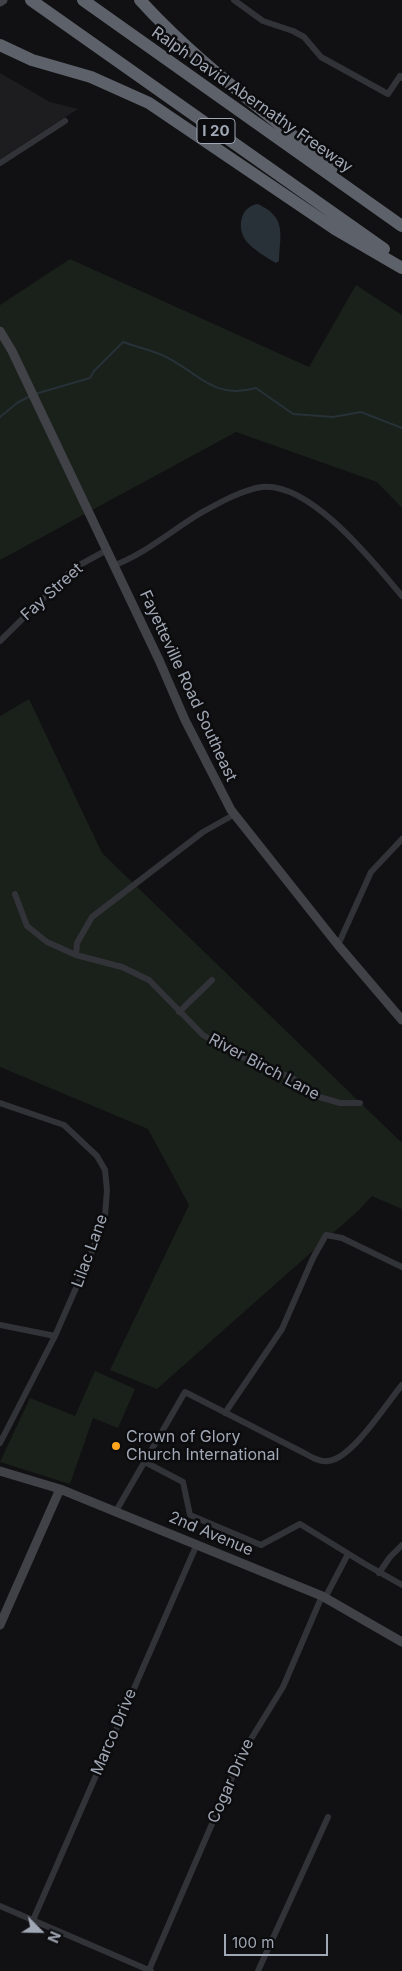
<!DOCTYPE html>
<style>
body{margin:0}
#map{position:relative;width:402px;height:1971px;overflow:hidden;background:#111113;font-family:Inter,sans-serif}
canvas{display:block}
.north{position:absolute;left:15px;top:1906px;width:50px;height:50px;-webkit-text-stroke:4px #0c0c0e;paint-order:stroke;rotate:113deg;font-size:14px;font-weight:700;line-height:20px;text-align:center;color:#a1a8b5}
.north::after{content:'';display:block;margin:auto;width:18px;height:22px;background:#a1a8b5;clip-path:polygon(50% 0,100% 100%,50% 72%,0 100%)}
.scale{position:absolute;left:224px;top:1934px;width:104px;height:22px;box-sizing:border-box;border:2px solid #a1a8b5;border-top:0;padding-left:6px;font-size:15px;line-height:18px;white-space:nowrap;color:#a1a8b5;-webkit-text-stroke:4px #0c0c0e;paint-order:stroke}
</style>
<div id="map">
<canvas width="402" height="1971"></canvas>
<div class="north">N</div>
<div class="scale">100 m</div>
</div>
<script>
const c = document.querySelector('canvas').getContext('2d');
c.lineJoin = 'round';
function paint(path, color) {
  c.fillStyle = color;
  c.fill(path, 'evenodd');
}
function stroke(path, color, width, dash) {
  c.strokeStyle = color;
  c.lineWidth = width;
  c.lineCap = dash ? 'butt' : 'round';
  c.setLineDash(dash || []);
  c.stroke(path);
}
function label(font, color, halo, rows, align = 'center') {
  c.font = font + ' Inter,sans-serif';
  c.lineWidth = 5;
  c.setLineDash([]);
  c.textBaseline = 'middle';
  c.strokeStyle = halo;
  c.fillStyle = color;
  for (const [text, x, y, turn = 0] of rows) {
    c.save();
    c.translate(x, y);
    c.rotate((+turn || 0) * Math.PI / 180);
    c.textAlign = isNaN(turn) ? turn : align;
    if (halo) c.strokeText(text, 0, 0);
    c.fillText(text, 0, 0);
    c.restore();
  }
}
paint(new Path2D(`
 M 0,73 L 50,102 L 78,109 L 0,159 Z`), '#1d1d20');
paint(new Path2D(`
 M 70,259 L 309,367 L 356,285 L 402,315 L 402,508 L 377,482 L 236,432 L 0,560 L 0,305 Z
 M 29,699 L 102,853 L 402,1143 L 402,1209 L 372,1196 L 359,1210 L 157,1389 L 110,1370 L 189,1205 L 148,1129 L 0,1067 L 0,716 Z
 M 95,1371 L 135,1389 L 118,1428 L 93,1418 L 70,1484 L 0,1462 L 30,1398 L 75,1416 Z`), '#19211a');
paint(new Path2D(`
 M 258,204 C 287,218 280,233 279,261 L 276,263 C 267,258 254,250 247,242 C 236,229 240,206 258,204 Z`), '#273137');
stroke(new Path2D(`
 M 35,394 L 90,378 L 94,371 L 123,342 C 136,347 152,350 164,356 C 200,373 212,400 256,388 L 293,414 L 333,417 L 361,412 L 402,428
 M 0,417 L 17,403 L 30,396`), '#273137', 2);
stroke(new Path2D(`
 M 234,0 L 263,21 L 293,31 L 304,37 L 321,57 L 388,94 L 400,76 L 402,78
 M 0,163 L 65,121
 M 115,565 C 146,553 171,531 199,514 C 217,504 241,490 262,487 C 311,482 374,563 402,596
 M 0,641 L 74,568 L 107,550
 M 15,894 L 27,926 L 47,942 L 76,955 L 122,967 L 149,980 L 203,1035 L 233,1053 L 294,1079 L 316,1096 L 340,1103 L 360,1103
 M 338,945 L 371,872 L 402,839
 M 76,955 L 77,943 L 92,917 L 203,832 L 235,814
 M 179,1012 L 212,980
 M 0,1103 L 64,1125 L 97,1156 L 105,1170 L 107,1190 L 105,1216 L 93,1249 L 55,1336 L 0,1443
 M 0,1325 L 55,1336
 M 225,1413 L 282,1329 L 313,1258 L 326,1235 L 342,1238 L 402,1267
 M 143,1461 L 183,1482 L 190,1515 L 261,1545 L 300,1524 L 365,1564 L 402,1585
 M 116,1511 L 185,1392 L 306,1454 C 313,1458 320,1462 328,1461 C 352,1459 386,1404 402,1385
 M 379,1573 L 390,1557 L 402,1545
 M 325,1598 L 348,1554
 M 0,1906 L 151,1971
 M 33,1920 L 197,1544
 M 149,1970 L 243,1752 L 283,1687 L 322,1596
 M 258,1971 L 328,1817`), '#323338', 6);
stroke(new Path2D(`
 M 0,2 L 3,0
 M 0,331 L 12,351 L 159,660 L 185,720 L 231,810 L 338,945 L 402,1020
 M 0,1471 L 60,1489 L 322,1596 L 402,1642
 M 0,1625 L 60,1489`), '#404248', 9);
stroke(new Path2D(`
 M 31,0 L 384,249
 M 83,0 L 402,226
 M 140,0 C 197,63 268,113 332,168
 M 0,45 L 32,60 L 91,77 L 149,103 L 335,229 L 402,268`), '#5d6169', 12);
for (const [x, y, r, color] of [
 [116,1446,5,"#ffa51d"]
]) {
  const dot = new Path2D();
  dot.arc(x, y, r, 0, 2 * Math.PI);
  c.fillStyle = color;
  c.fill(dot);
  stroke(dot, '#0c0c0e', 2);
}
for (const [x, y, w] of [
 [216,131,38]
]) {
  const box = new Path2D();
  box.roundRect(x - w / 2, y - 12.5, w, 25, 4);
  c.fillStyle = '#0c0c0e';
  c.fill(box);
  stroke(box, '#a1a8b5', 1);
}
label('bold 15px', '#a1a8b5', null, [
 ["I 20",216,131]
]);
label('16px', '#a1a8b5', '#0c0c0e', [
 ["Ralph David Abernathy Freeway",252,100,35],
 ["Fay Street",52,592,-42],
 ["Fayetteville Road Southeast",188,686,65],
 ["River Birch Lane",264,1067,28],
 ["Lilac Lane",90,1251,-70],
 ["2nd Avenue",211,1534,23],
 ["Marco Drive",114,1732,-67],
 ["Cogar Drive",231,1781,-66]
]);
label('16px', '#a1a8b5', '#0c0c0e', [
 ["Crown of Glory",126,1437],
 ["Church International",126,1455]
], 'left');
</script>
